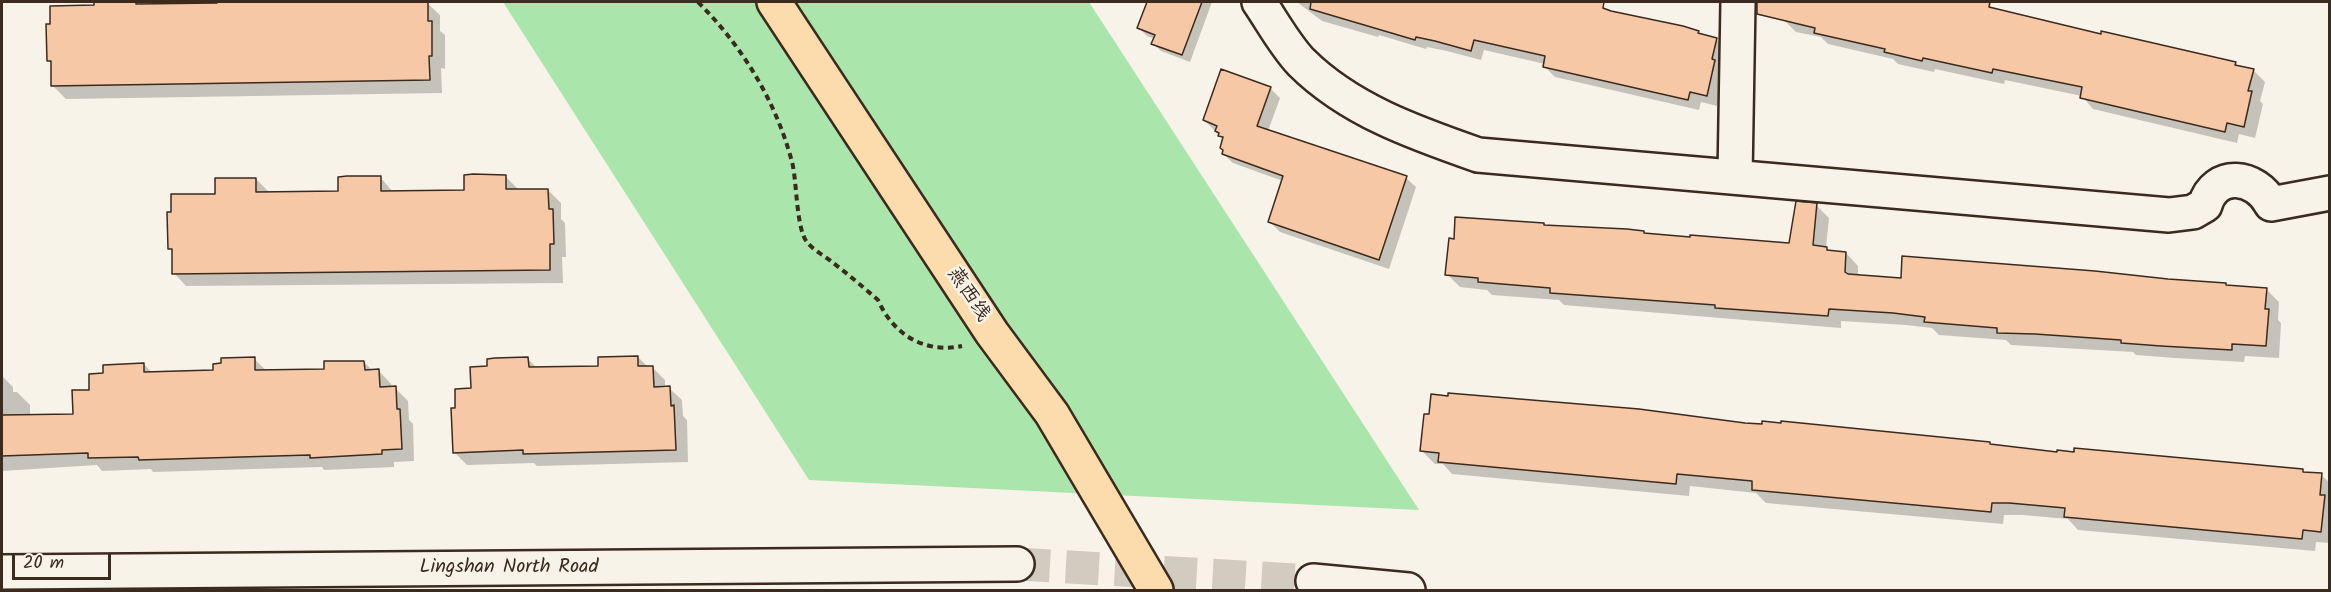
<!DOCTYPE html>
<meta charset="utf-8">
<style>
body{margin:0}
#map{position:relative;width:2331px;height:592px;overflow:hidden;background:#f7f3e8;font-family:Kalam,sans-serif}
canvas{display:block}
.frame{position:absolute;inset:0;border:3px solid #3b2a1e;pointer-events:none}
.scale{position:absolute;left:12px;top:553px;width:99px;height:27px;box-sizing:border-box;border:3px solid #3b2a1e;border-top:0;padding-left:8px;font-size:18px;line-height:21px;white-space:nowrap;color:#3b2a1e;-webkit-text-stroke:4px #f7f3e8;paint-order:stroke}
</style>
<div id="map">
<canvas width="2331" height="592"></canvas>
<div class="frame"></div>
<div class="scale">20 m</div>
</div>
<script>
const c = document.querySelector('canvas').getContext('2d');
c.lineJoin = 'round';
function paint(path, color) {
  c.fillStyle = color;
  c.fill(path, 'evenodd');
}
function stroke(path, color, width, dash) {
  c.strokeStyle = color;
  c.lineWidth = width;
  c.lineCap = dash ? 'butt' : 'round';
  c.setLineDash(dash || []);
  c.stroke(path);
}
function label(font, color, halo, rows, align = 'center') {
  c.font = font + ' Kalam,"LXGW WenKai TC",sans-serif';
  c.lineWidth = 5;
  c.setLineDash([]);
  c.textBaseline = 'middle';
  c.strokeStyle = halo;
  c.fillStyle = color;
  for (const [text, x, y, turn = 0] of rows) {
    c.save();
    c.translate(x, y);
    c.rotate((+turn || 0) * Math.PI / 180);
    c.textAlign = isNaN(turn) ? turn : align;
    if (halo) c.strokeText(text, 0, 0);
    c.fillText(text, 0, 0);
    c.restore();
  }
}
paint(new Path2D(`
 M 503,2 L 1089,2 L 1419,510 L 809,480 Z`), '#aae6ac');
paint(new Path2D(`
 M 96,2 L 145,2 L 149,5 L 219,5 L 219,2 L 427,3 L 440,15 L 440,31 L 445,35 L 445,69 L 441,68 L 442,93 L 66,99 L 53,86 L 52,64 L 48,60 L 96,7 Z
 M 1149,2 L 1212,2 L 1190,62 L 1161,51 L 1153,44 L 1155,39 L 1147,36 L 1139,28 Z
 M 1297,2 L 1552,2 L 1565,5 L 1567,2 L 1698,32 L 1702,36 L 1716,39 L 1727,50 L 1725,72 L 1717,106 L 1701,102 L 1699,110 L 1555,77 L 1544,66 L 1545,64 L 1484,50 L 1481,60 L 1447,51 L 1427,47 L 1426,49 L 1379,35 L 1378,37 L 1322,21 Z
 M 1788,2 L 1956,2 L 2102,36 L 2235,63 L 2239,67 L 2253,70 L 2265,82 L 2260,101 L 2263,104 L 2255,138 L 2239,134 L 2237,143 L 2093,109 L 2082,96 L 2005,80 L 2004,84 L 1935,69 L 1934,72 L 1898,64 L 1893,59 L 1828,44 L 1821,37 L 1796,32 L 1784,20 Z
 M 1270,88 L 1280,98 L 1268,131 L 1406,178 L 1416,187 L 1389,269 L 1280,232 L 1270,222 L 1283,181 L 1233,163 L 1223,154 L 1224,140 L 1204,120 Z
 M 505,176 L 518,189 L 548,190 L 561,203 L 561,219 L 565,223 L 566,257 L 562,257 L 563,283 L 186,286 L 174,273 L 173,252 L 169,248 L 216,195 L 256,179 L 269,192 L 339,193 L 380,177 L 393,192 L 465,191 Z
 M 1816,205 L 1829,218 L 1826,248 L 1830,252 L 1846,253 L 1858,266 L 1858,276 L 1902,280 L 2266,289 L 2279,302 L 2278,320 L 2281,323 L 2279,358 L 2245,356 L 2244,362 L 2175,358 L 2136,355 L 2133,352 L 2011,345 L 2006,340 L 1939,335 L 1932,328 L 1906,325 L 1841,321 L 1841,328 L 1564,305 L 1559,300 L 1492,295 L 1487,290 L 1460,287 L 1447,274 L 1543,224 L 1546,226 L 1645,235 L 1790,244 Z
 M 638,357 L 648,367 L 652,367 L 665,380 L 665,388 L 669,388 L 682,400 L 683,416 L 687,420 L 688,462 L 537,466 L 534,463 L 467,465 L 454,452 L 457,409 L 489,367 L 528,359 L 537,368 L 600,367 Z
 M 254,359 L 268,372 L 326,370 L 364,362 L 373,371 L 379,371 L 391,384 L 392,388 L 395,388 L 408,401 L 409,420 L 413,424 L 414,461 L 394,462 L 394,467 L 324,470 L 322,467 L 153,472 L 151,469 L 102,471 L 97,465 L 2,471 L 2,376 L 13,387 L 13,392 L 17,392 L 30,405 L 30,416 L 75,415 L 91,391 L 105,375 L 144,364 L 152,373 L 215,371 Z
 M 1744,425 L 1990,443 L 1992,446 L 2058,453 L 2302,471 L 2304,473 L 2321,475 L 2330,483 L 2330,543 L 2316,542 L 2315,551 L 2078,530 L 2068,519 L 2023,515 L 2004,515 L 2003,524 L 1766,503 L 1756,493 L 1690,486 L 1689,496 L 1452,474 L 1443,464 L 1435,464 L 1422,451 Z`), '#0003');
const building = new Path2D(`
 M 94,2 L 136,2 L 136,4 L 217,3 L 217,2 L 428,2 L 428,21 L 432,21 L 432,56 L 429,56 L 430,80 L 51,86 L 51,61 L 47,61 L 46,24 L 50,24 L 50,6 L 94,5 Z
 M 1147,2 L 1202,2 L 1182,55 L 1151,44 L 1155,35 L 1137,28 Z
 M 1311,2 L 1604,2 L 1603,8 L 1611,11 L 1683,26 L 1699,31 L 1698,33 L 1717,38 L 1712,59 L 1715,60 L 1707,96 L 1690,92 L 1688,100 L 1543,67 L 1545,56 L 1474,40 L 1471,51 L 1435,41 L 1416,37 L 1415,40 L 1310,9 Z
 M 1757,2 L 1990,2 L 1989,7 L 2101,34 L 2101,31 L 2236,62 L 2235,65 L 2254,69 L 2248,91 L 2252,91 L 2244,127 L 2227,123 L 2225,132 L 2080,98 L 2082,87 L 1993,69 L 1992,73 L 1923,58 L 1922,61 L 1884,52 L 1885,49 L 1814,33 L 1815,28 L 1757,14 Z
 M 1221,69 L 1271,87 L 1257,126 L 1407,176 L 1379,260 L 1268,222 L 1283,176 L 1222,154 L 1223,150 L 1220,148 L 1223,137 L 1218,136 L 1219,133 L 1215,131 L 1217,126 L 1203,120 Z
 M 473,174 L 506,175 L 506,189 L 548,189 L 549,209 L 553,209 L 554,244 L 550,244 L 550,270 L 172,274 L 172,249 L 168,249 L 167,212 L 171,212 L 171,194 L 215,194 L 215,178 L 256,178 L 256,192 L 338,191 L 338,177 L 347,176 L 381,176 L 381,191 L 464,190 L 464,175 Z
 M 1796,201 L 1817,203 L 1813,245 L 1827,247 L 1827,250 L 1846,252 L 1845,272 L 1848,274 L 1901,278 L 1902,256 L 2095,271 L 2168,279 L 2226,283 L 2226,285 L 2267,288 L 2265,309 L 2269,309 L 2266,346 L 2232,344 L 2232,350 L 2161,346 L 2121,343 L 2121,340 L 2035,334 L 1997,333 L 1997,328 L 1924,322 L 1925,317 L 1893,313 L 1829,309 L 1828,316 L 1715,308 L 1715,305 L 1550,293 L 1550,288 L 1478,282 L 1478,278 L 1445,275 L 1449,238 L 1454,239 L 1455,217 L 1544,223 L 1544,225 L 1627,229 L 1644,231 L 1644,233 L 1690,237 L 1690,235 L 1789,243 Z
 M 638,356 L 638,366 L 653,366 L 654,387 L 670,386 L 671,406 L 674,405 L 676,450 L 523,454 L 523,450 L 453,453 L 451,408 L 455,408 L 455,389 L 471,388 L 470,367 L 487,366 L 487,359 L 495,358 L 528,357 L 529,367 L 598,366 L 598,357 Z
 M 255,357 L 255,370 L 324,369 L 324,361 L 364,361 L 365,370 L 379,369 L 380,387 L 396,386 L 397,409 L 400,409 L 402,449 L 382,450 L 382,454 L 310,458 L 310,455 L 139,460 L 138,457 L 88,458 L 88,453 L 2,456 L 2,415 L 73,414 L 72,390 L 89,390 L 89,374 L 103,373 L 103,365 L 144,363 L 144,372 L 213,370 L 213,364 L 221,363 L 221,358 Z
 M 1448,393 L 1639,409 L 1745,423 L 1762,424 L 1762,421 L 1781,423 L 1781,421 L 1990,442 L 1990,444 L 2057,452 L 2057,450 L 2074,452 L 2074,448 L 2303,469 L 2303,472 L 2322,473 L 2320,495 L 2325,495 L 2321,532 L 2303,530 L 2302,539 L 2064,517 L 2065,508 L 2009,503 L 1992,503 L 1991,512 L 1752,490 L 1752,481 L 1677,474 L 1676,484 L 1438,462 L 1439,453 L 1420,451 L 1424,414 L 1429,414 L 1431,394 L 1448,396 Z`);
paint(building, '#f6c8a5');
stroke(building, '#3b2a1e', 1.5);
stroke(new Path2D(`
 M 1017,564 L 1313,581`), '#d1cbc0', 33, [33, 16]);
const minor = new Path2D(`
 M 1259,2 C 1272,21 1285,45 1301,62 C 1349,110 1415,133 1478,155 L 2169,215 L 2193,212 L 2205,205 C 2215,170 2256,175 2271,204 L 2330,193
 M 1735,177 L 1738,2
 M 2,572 L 1017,564
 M 1313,581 L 1408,590`);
const major = new Path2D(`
 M 774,2 L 992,333 L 1052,414 L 1156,590`);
stroke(minor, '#3b2a1e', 38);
stroke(major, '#3b2a1e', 38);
stroke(new Path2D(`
 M 698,2 C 742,46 776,101 792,162 C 797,180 796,229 807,242 C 813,250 825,256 832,262 C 848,274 863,287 878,300 C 893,334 924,354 962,346`), '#3b2a1e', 4, [6, 4.5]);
stroke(minor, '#f7f3e8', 33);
stroke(major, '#fcdcac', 33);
label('20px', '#3b2a1e', '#f7f3e8', [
 ["燕西线",967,295,57],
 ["Lingshan North Road",509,569]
]);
</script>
